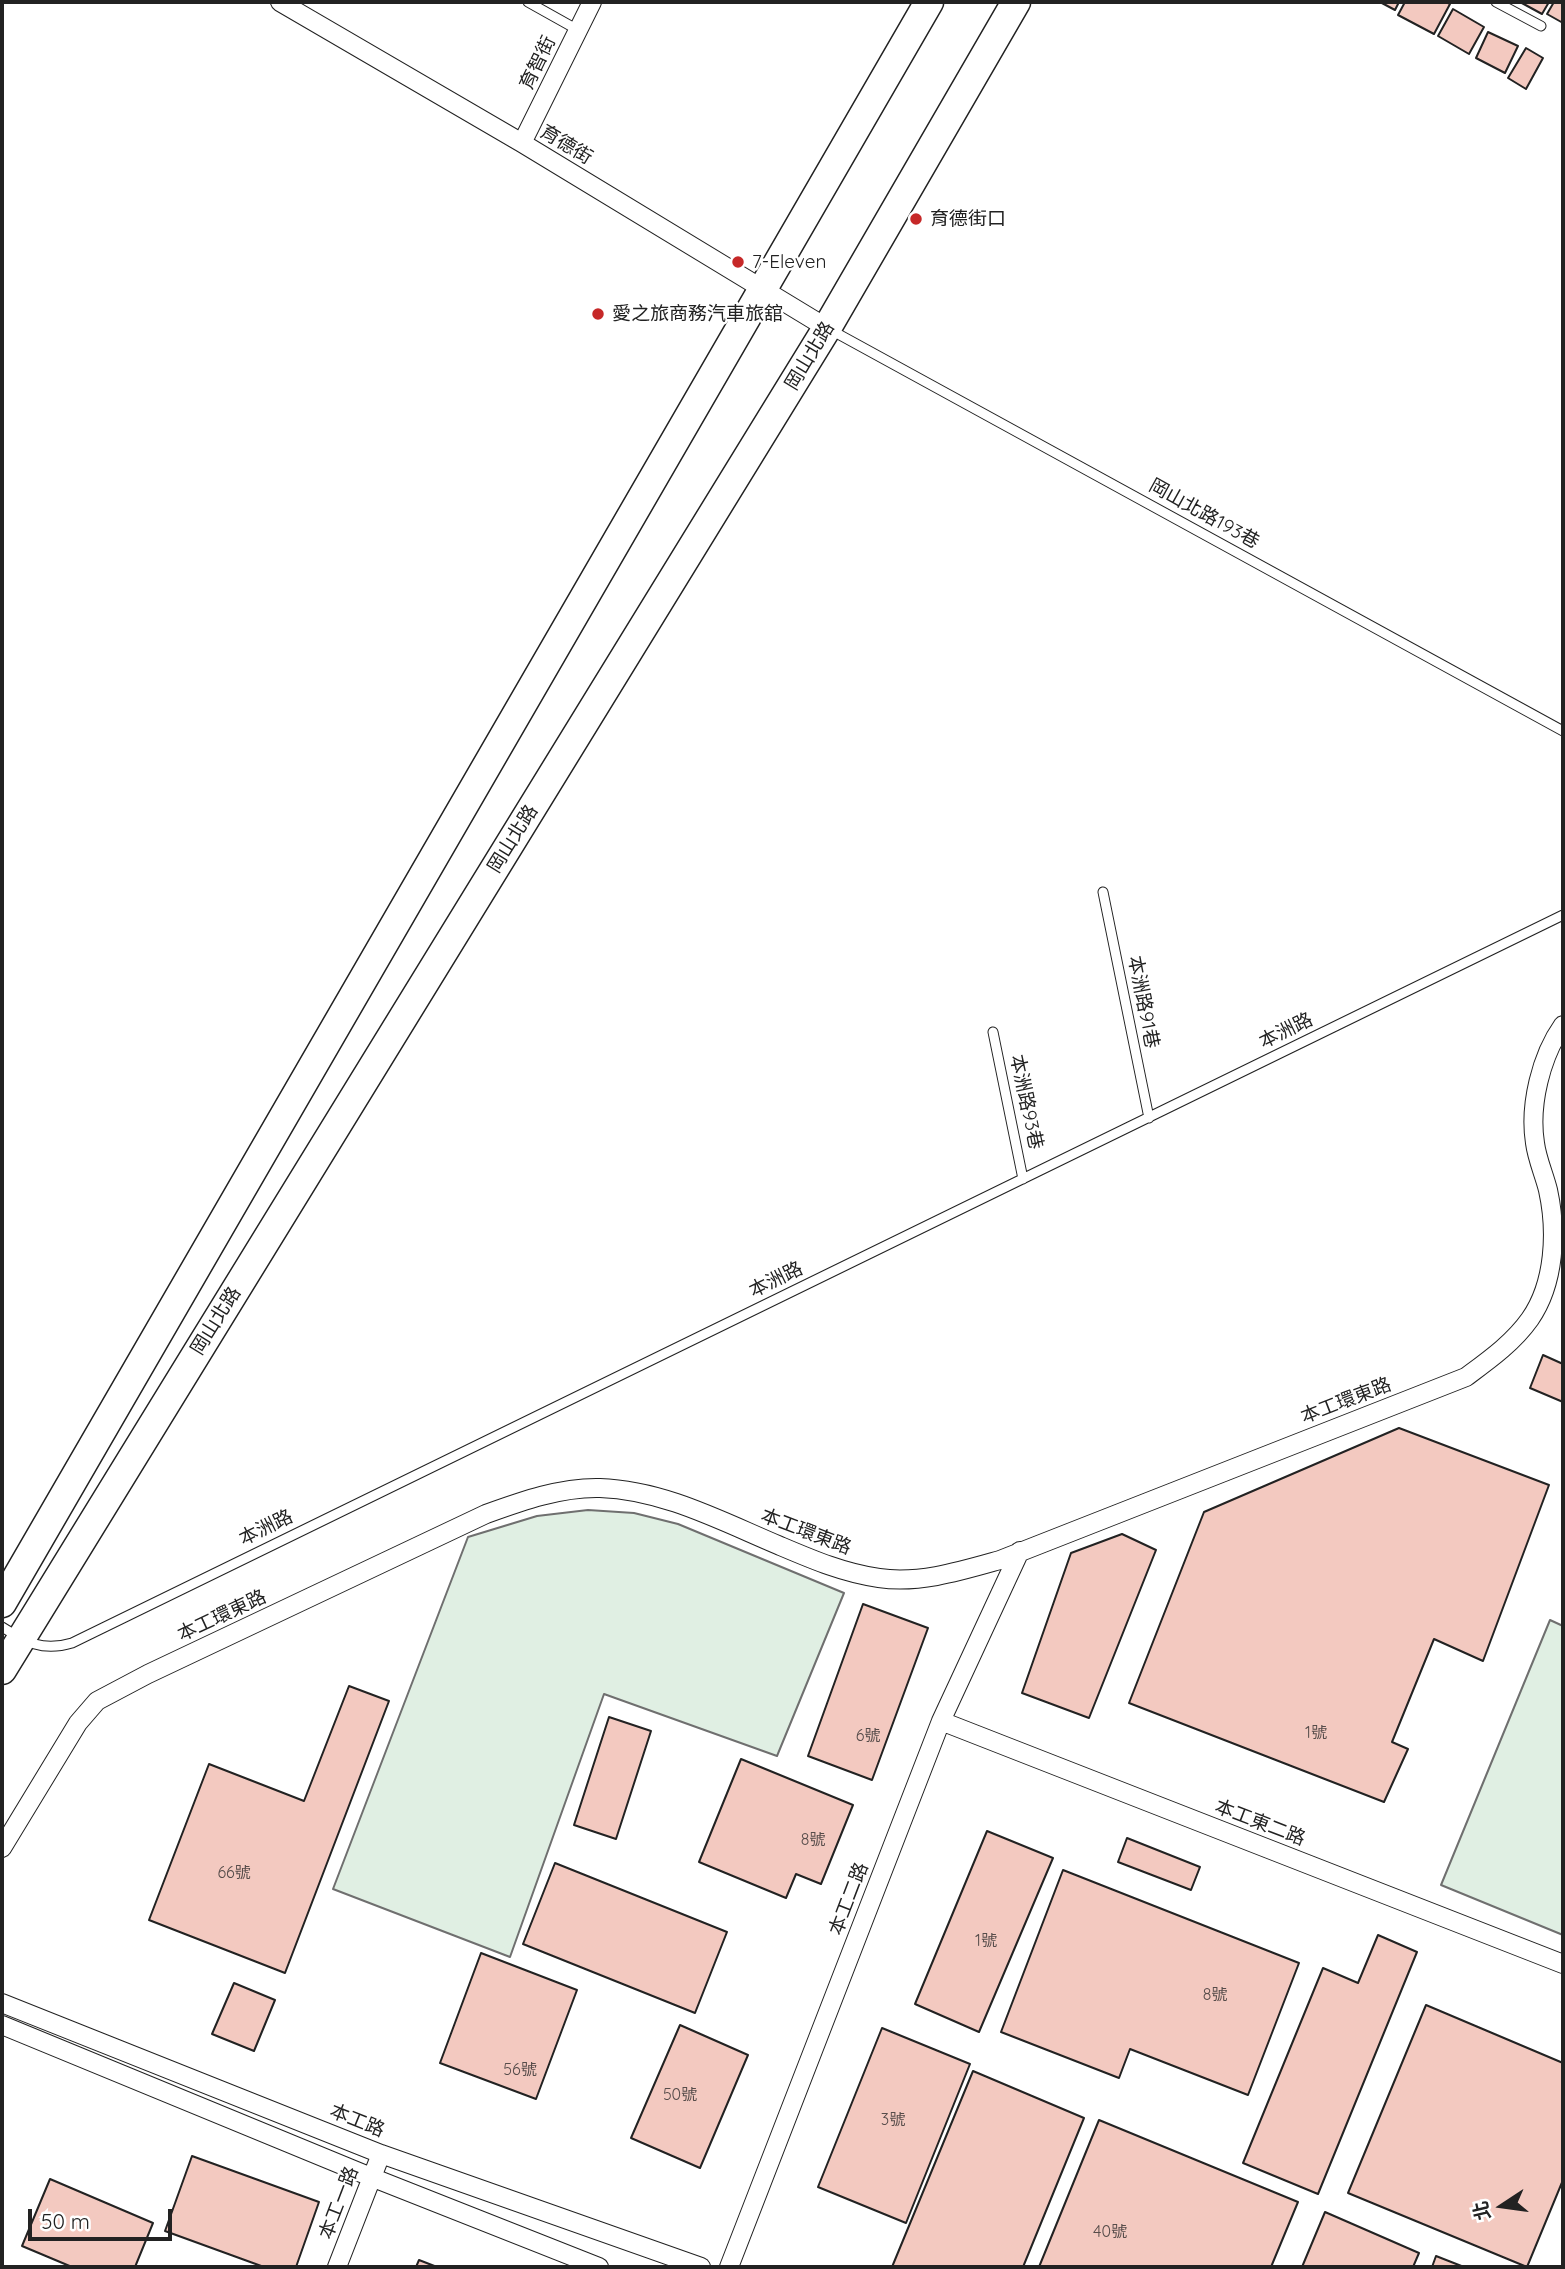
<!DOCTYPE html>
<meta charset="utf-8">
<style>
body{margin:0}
#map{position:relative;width:1565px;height:2269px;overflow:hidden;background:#fff;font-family:Quicksand,"Noto Sans TC",sans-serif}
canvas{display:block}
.frame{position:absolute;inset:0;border:4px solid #222;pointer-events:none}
.north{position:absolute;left:1467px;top:2171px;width:70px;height:70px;-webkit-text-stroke:5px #fff;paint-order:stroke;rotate:257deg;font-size:19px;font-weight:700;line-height:28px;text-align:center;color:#222}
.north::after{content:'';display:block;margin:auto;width:24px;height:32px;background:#222;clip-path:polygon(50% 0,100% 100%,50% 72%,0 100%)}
.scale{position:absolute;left:28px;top:2209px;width:144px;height:32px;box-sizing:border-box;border:4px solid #222;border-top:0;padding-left:9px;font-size:21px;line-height:24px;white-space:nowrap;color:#222;-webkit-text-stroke:5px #fff;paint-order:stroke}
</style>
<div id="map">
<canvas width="1565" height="2269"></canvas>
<div class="frame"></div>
<div class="north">北</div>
<div class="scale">50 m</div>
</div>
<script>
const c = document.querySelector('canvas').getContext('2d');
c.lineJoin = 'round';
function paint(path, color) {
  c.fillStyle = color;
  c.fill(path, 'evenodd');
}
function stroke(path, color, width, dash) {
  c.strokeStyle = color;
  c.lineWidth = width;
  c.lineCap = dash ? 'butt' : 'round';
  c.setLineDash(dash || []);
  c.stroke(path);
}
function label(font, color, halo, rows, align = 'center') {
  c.font = font + ' Quicksand,"Noto Sans TC",sans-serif';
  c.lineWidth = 5;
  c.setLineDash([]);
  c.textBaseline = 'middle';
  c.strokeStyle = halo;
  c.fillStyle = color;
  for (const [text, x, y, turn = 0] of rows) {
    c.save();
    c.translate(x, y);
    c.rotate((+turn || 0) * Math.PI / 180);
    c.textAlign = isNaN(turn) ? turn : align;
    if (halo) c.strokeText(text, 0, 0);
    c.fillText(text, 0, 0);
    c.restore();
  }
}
const green = new Path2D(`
 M 588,1510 L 634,1513 L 678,1524 L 844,1593 L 777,1756 L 604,1694 L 510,1957 L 333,1889 L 468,1537 L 537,1516 Z
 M 1550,1620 L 1563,1626 L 1563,1935 L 1441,1885 Z`);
paint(green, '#e0efe3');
stroke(green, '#6f6f6f', 2);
const building = new Path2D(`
 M 1380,2 L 1399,2 L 1395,10 Z
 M 1405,2 L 1446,2 L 1450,4 L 1434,34 L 1398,15 Z
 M 1520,2 L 1549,2 L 1542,14 Z
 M 1554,2 L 1563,2 L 1563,23 L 1547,14 Z
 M 1453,9 L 1484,27 L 1469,54 L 1438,36 Z
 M 1488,32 L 1518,46 L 1505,73 L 1476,58 Z
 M 1526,48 L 1543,58 L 1526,89 L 1508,78 Z
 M 1543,1355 L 1563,1364 L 1563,1402 L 1530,1388 Z
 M 1399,1428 L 1549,1485 L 1483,1661 L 1434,1639 L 1392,1742 L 1408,1749 L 1384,1802 L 1129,1703 L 1204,1512 Z
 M 1122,1534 L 1156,1550 L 1089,1718 L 1022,1693 L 1071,1553 Z
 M 863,1604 L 928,1628 L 872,1780 L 808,1756 Z
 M 349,1686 L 389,1701 L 285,1973 L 149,1920 L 209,1764 L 304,1801 Z
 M 609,1717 L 651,1731 L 616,1839 L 574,1825 Z
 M 741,1759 L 853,1805 L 821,1884 L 796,1874 L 786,1898 L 699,1862 Z
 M 987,1831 L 1053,1858 L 979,2032 L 915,2004 Z
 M 1127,1838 L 1200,1867 L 1191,1890 L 1118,1862 Z
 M 555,1863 L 727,1932 L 695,2013 L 523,1944 Z
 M 1063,1870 L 1299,1963 L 1248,2095 L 1130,2049 L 1119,2078 L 1001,2032 Z
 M 1378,1935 L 1417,1952 L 1318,2194 L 1243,2163 L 1323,1968 L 1358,1983 Z
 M 481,1953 L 577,1990 L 536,2099 L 440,2063 Z
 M 234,1983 L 275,2000 L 254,2051 L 212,2034 Z
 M 1426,2005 L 1563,2063 L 1563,2180 L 1527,2267 L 1348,2193 Z
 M 680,2025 L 748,2055 L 700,2168 L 631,2138 Z
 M 882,2028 L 970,2064 L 906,2223 L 818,2187 Z
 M 973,2071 L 1084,2118 L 1023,2267 L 892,2267 Z
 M 1099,2120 L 1298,2202 L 1271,2267 L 1039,2267 Z
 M 192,2156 L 319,2202 L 296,2267 L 264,2267 L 165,2231 Z
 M 50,2179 L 153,2223 L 135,2267 L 72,2267 L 22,2246 Z
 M 1325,2212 L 1419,2253 L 1413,2267 L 1302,2267 Z
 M 1436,2256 L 1464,2267 L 1432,2267 Z
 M 419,2260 L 437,2267 L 416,2267 Z`);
paint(building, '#f3c9c0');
stroke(building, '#222', 2);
const service = new Path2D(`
 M 528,2 L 578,30
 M 1496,2 L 1541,26
 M 829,329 L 1563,731
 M 1103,892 L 1149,1118
 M 993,1032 L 1023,1179
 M 2,1627 C 26,1642 42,1652 72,1643 L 1563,915`);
const minor = new Path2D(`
 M 280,2 L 522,143 L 827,328
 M 522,143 L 592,2
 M 941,1721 L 1563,1964
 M 2,1848 L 78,1723 L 97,1701 L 148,1674 L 486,1514 C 522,1501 561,1487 600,1488 C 663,1490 721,1521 778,1545 C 811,1559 843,1573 879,1578 C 919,1584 961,1571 1000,1560 L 1466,1377 C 1489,1360 1513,1343 1530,1319 C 1555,1283 1557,1231 1548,1190 C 1544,1174 1537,1159 1535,1143 C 1529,1105 1541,1056 1563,1025
 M 2,2003 L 381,2154 L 701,2267
 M 2,2025 L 371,2177 L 599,2267
 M 337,2267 L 381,2154
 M 729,2267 L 941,1721 L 1020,1551`);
const primary = new Path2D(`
 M 2,1603 L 929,2
 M 2,1670 L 827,328 L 1016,2`);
stroke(service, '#222', 11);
stroke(minor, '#222', 20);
stroke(primary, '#222', 31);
stroke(service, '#fff', 9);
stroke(minor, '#fff', 18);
stroke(primary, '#fff', 28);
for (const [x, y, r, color] of [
 [916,219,7,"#c62828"],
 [738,262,7,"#c62828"],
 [598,314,7,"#c62828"]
]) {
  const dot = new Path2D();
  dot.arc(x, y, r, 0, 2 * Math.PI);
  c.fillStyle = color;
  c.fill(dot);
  stroke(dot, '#fff', 2.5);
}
label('16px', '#564c4a', null, [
 ["1號",1316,1733],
 ["6號",868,1736],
 ["8號",813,1840],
 ["66號",234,1873],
 ["1號",986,1941],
 ["8號",1215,1995],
 ["56號",520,2070],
 ["50號",680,2095],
 ["3號",893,2120],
 ["40號",1110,2232]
]);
label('19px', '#222', '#fff', [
 ["育智街",538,63,-64],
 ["育德街",566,145,31],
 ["岡山北路",810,356,-59],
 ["岡山北路193巷",1204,514,29],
 ["岡山北路",513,839,-58],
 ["本洲路91巷",1143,1002,79],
 ["本洲路",1286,1031,-26],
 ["本洲路93巷",1026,1102,78],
 ["本洲路",776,1280,-26],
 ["岡山北路",216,1321,-58],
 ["本工環東路",1346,1401,-21],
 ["本洲路",266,1528,-26],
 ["本工環東路",806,1532,21],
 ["本工環東路",222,1616,-25],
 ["本工東二路",1260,1823,21],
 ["本工二路",849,1899,-69],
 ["本工路",357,2121,22],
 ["本工一路",339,2203,-69]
]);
label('19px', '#222', '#fff', [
 ["育德街口",930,219],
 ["7-Eleven",752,262],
 ["愛之旅商務汽車旅舘",612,314]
], 'left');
</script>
